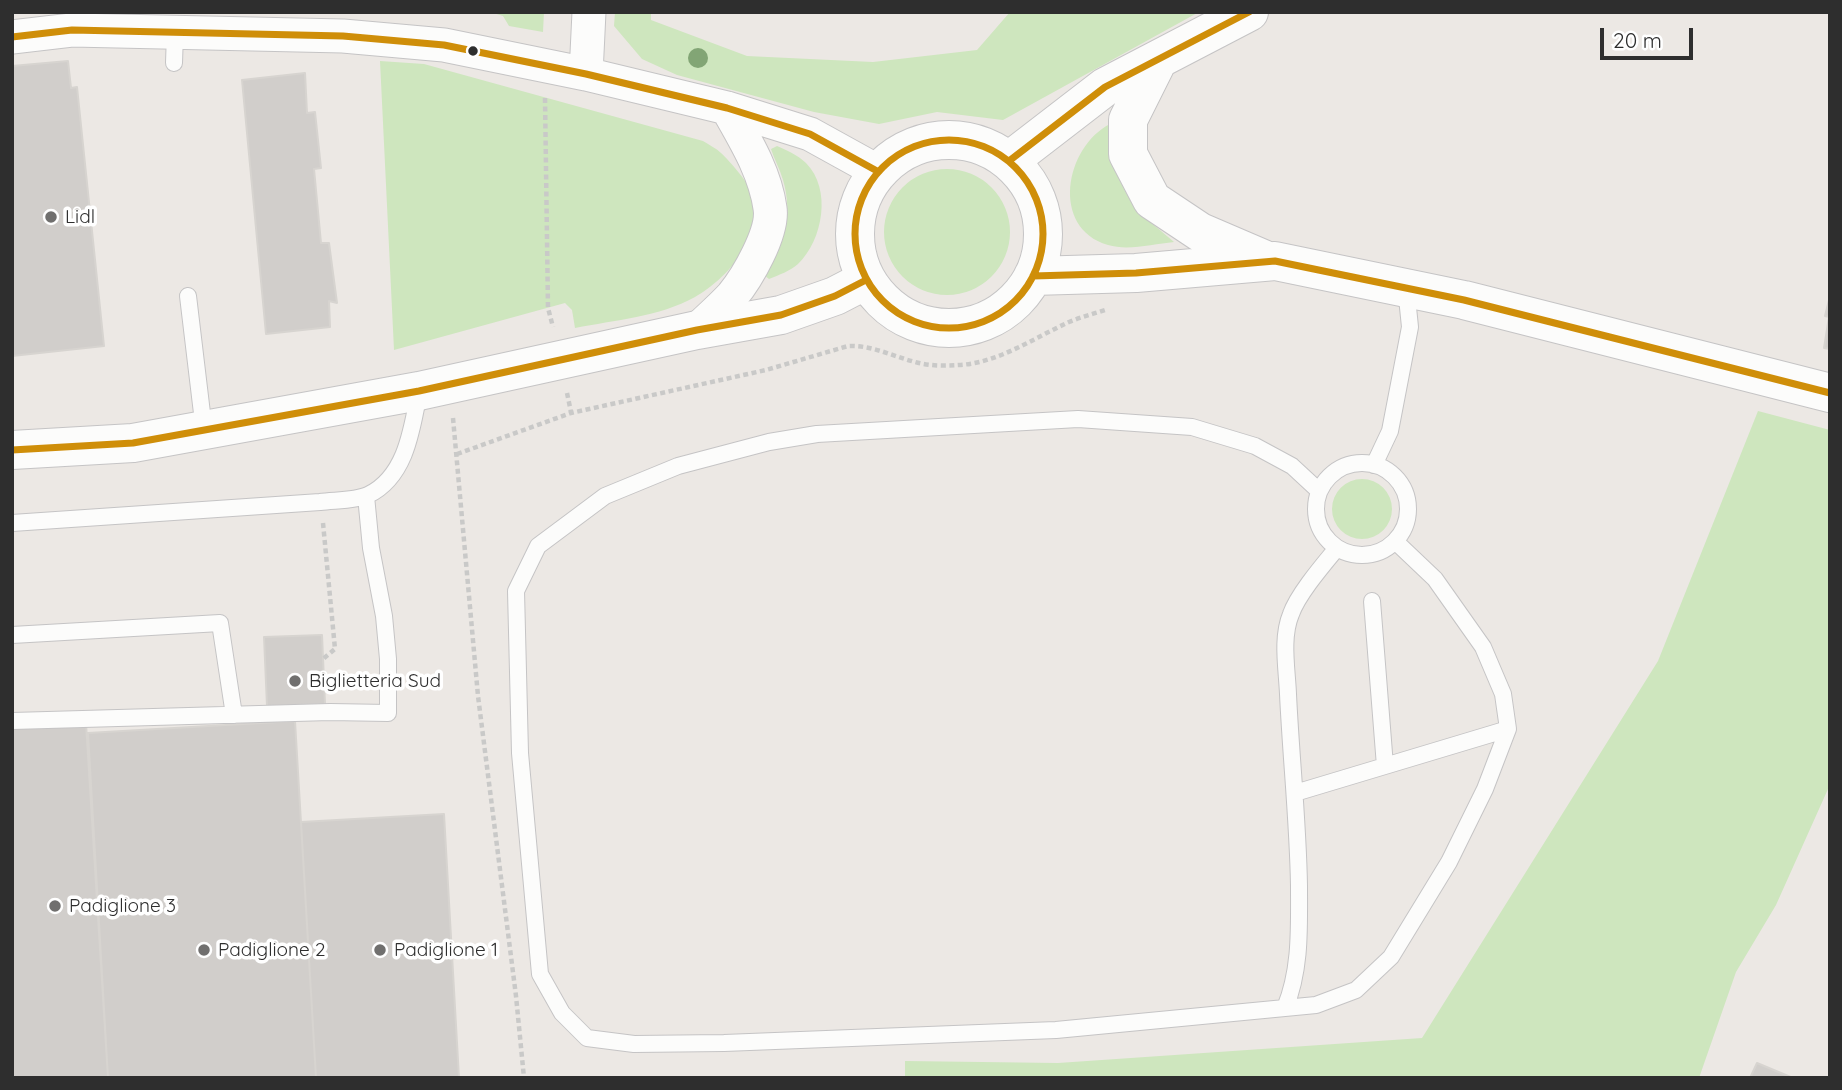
<!DOCTYPE html>
<style>
body{margin:0}
#map{position:relative;width:1842px;height:1090px;overflow:hidden;background:#ece8e4;font-family:Quicksand,sans-serif}
canvas{display:block}
.frame{position:absolute;inset:0;border:14px solid #2e2e2e;pointer-events:none}
.scale{position:absolute;left:1600px;top:28px;width:93px;height:32px;box-sizing:border-box;border:4px solid #2e2e2e;border-top:0;padding-left:9px;font-size:21px;line-height:24px;white-space:nowrap;color:#2e2e2e;-webkit-text-stroke:5px #fff;paint-order:stroke}
</style>
<div id="map">
<canvas width="1842" height="1090"></canvas>
<div class="frame"></div>
<div class="scale">20 m</div>
</div>
<script>
const c = document.querySelector('canvas').getContext('2d');
c.lineJoin = 'round';
function paint(path, color) {
  c.fillStyle = color;
  c.fill(path, 'evenodd');
}
function stroke(path, color, width, dash) {
  c.strokeStyle = color;
  c.lineWidth = width;
  c.lineCap = dash ? 'butt' : 'round';
  c.setLineDash(dash || []);
  c.stroke(path);
}
function label(font, color, halo, rows, align = 'center') {
  c.font = font + ' Quicksand,sans-serif';
  c.lineWidth = 7;
  c.setLineDash([]);
  c.textBaseline = 'middle';
  c.strokeStyle = halo;
  c.fillStyle = color;
  for (const [text, x, y, turn = 0] of rows) {
    c.save();
    c.translate(x, y);
    c.rotate((+turn || 0) * Math.PI / 180);
    c.textAlign = isNaN(turn) ? turn : align;
    if (halo) c.strokeText(text, 0, 0);
    c.fillText(text, 0, 0);
    c.restore();
  }
}
paint(new Path2D(`
 M 490,12 L 544,12 L 543,32 L 509,26 L 503,16 Z
 M 615,12 L 651,12 L 651,20 L 747,56 L 873,62 L 977,50 L 1010,12 L 1199,12 L 1003,120 L 937,112 L 879,124 L 814,112 L 677,75 L 642,59 L 614,26 Z
 M 380,61 L 424,64 L 703,141 C 709,145 716,148 721,153 C 729,160 752,187 754,196 C 767,234 726,280 695,297 C 659,317 615,320 575,328 L 572,310 L 565,303 L 394,350 Z
 M 1110,124 C 1115,153 1116,184 1136,208 C 1147,221 1162,231 1174,242 C 1153,244 1128,251 1108,245 C 1050,228 1065,147 1110,124 Z
 M 777,146 C 786,150 798,155 806,163 C 832,189 823,240 798,264 C 790,271 779,275 769,279 L 764,275 C 785,248 793,213 783,180 C 780,169 774,159 771,149 Z
 M884 232a63 63 0 1 1 126 0a63 63 0 1 1-126 0Z
 M 1758,411 L 1830,430 L 1830,779 L 1828,789 L 1776,905 L 1736,972 L 1699,1078 L 905,1078 L 905,1061 L 1058,1063 L 1422,1038 L 1658,661 Z
 M1332 509a30 30 0 1 1 60 0a30 30 0 1 1-60 0Z`), '#cee6be');
const building = new Path2D(`
 M 68,61 L 71,88 L 77,87 L 104,346 L 12,356 L 12,66 Z
 M 305,73 L 307,113 L 315,112 L 321,168 L 314,169 L 321,243 L 329,243 L 337,303 L 329,301 L 330,327 L 266,334 L 242,80 Z
 M 1830,296 L 1830,349 L 1824,348 L 1829,317 L 1825,316 Z
 M 322,635 L 325,704 L 267,706 L 264,637 Z
 M 295,721 L 316,1078 L 108,1078 L 88,733 Z
 M 86,723 L 108,1078 L 12,1078 L 12,727 Z
 M 444,814 L 459,1078 L 316,1078 L 301,822 Z
 M 1757,1063 L 1793,1078 L 1750,1078 Z`);
paint(building, '#d1cecb');
stroke(building, '#d7d4d0', 2);
const lane = new Path2D(`
 M 174,63 L 175,33
 M 188,296 L 204,430
 M1316 509a46 46 0 1 1 92 0a46 46 0 1 1-92 0Z
 M 1374,465 L 1390,431 L 1410,327 L 1406,288
 M 1319,491 L 1292,466 L 1255,446 L 1192,427 L 1078,419 L 817,434 L 769,442 L 678,466 L 605,496 L 538,546 L 516,591 L 520,753 L 540,974 L 562,1013 L 587,1038 L 634,1044 L 724,1043 L 1056,1030 L 1316,1005 L 1356,990 L 1391,957 L 1449,862 L 1485,789 L 1508,729 L 1503,694 L 1483,647 L 1435,579 L 1395,541
 M 12,523 L 320,502 C 334,500 355,501 368,495 C 406,477 412,429 419,392
 M 1372,601 L 1385,766
 M 12,635 L 220,623 L 234,715
 M 12,721 L 330,712 L 388,713 L 388,659 L 384,616 L 371,548 L 366,496
 M 1295,793 L 1508,729
 M 1285,1008 C 1301,969 1299,928 1299,886 C 1298,822 1291,758 1288,694 C 1287,669 1281,638 1291,614 C 1298,594 1323,565 1337,548`);
const street = new Path2D(`
 M 12,37 L 72,30 L 343,36 L 444,45 L 586,74 L 727,108 L 810,134 L 877,171
 M 586,74 L 589,12
 M 697,330 C 708,319 721,308 732,296 C 747,278 774,232 770,208 C 765,172 745,140 727,108`);
const secondary = new Path2D(`
 M 1158,60 L 1128,120 L 1128,154 L 1152,200 L 1200,232 L 1263,259
 M855 234a94 94 0 1 1 188 0a94 94 0 1 1-188 0Z
 M 1009,161 L 1105,87 L 1249,12
 M 1033,276 L 1136,273 L 1275,261 L 1464,300 L 1830,393
 M 12,450 L 133,443 L 419,391 L 697,330 L 781,315 L 835,296 L 866,280`);
stroke(lane, '#c5c4c5', 18);
stroke(street, '#c5c4c5', 35);
stroke(secondary, '#c5c4c5', 40);
stroke(new Path2D(`
 M 545,98 L 548,308 L 553,327
 M 567,393 L 571,412
 M 453,418 L 478,696 L 516,996 L 524,1078
 M 457,454 L 571,413 L 766,370 L 848,346 C 872,345 892,356 915,362 C 929,366 945,366 959,365 C 998,363 1034,338 1069,322 C 1081,317 1093,314 1105,310
 M 323,523 L 335,649 L 323,659`), '#c9c9c8', 4.5, [5, 3.5]);
stroke(lane, '#fcfcfb', 16);
stroke(street, '#fcfcfb', 33);
stroke(secondary, '#fcfcfb', 38);
stroke(new Path2D(`
 M 12,37 L 72,30 L 343,36 L 444,45 L 586,74 L 727,108 L 810,134 L 877,171
 M855 234a94 94 0 1 1 188 0a94 94 0 1 1-188 0Z
 M 1009,161 L 1105,87 L 1249,12
 M 1033,276 L 1136,273 L 1275,261 L 1464,300 L 1830,393
 M 12,450 L 133,443 L 419,391 L 697,330 L 781,315 L 835,296 L 866,280`), '#cf8e09', 7);
c.fillStyle = '#82a575';
for (const [x, y] of [
 [698,58]
]) {
  c.beginPath();
  c.arc(x, y, 10, 0, 2 * Math.PI);
  c.fill();
}
for (const [x, y, r, color] of [
 [473,51,6,"#2e2e2e"],
 [51,217,7,"#706f6e"],
 [295,681,7,"#706f6e"],
 [55,906,7,"#706f6e"],
 [204,950,7,"#706f6e"],
 [380,950,7,"#706f6e"]
]) {
  const dot = new Path2D();
  dot.arc(x, y, r, 0, 2 * Math.PI);
  c.fillStyle = color;
  c.fill(dot);
  stroke(dot, '#fff', 2.5);
}
label('19px', '#2e2e2e', '#fff', [
 ["Lidl",65,217],
 ["Biglietteria Sud",309,681],
 ["Padiglione 3",69,906],
 ["Padiglione 2",218,950],
 ["Padiglione 1",394,950]
], 'left');
</script>
